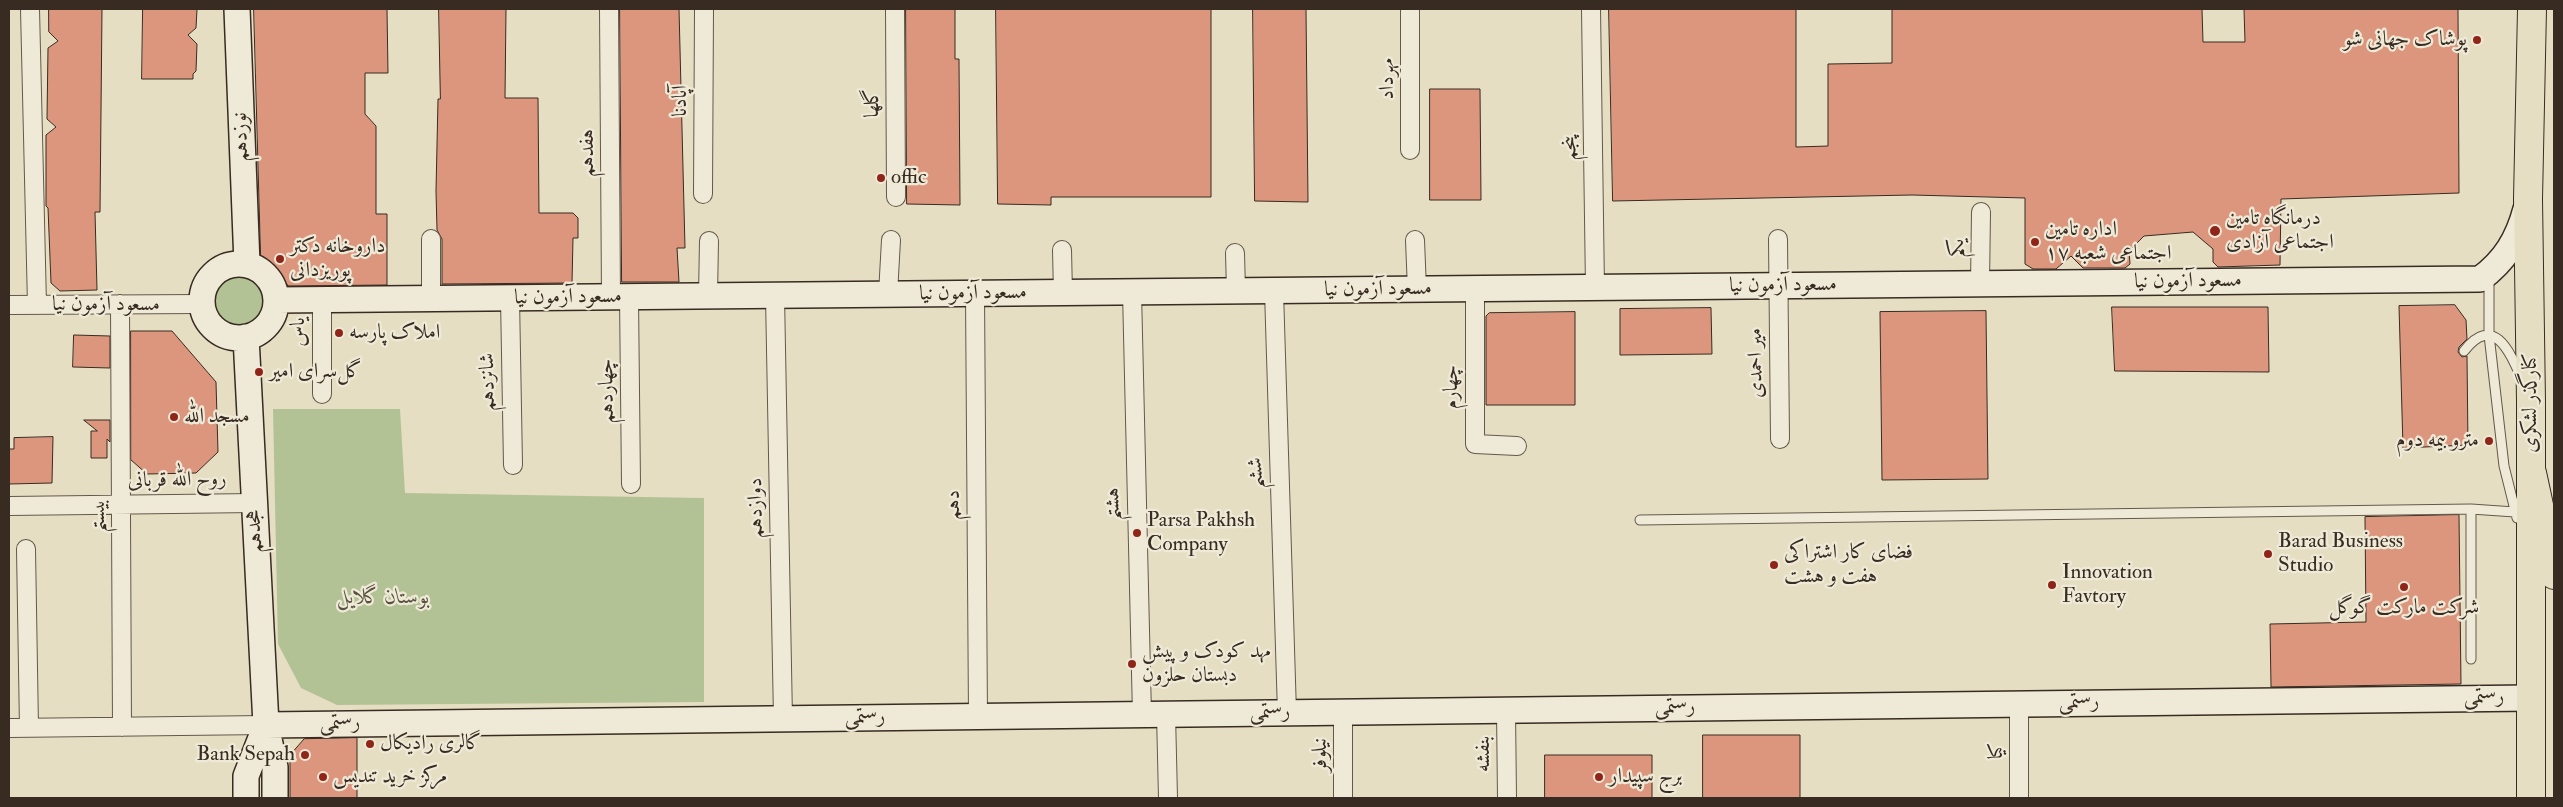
<!DOCTYPE html>
<meta charset="utf-8">
<style>
body{margin:0}
#map{position:relative;width:2563px;height:807px;overflow:hidden;background:#e6dec3;font-family:"IM FELL Double Pica",serif}
canvas{display:block}
.frame{position:absolute;inset:0;border:10px solid #382b21;pointer-events:none}
</style>
<div id="map">
<canvas width="2563" height="807"></canvas>
<div class="frame"></div>
</div>
<script>
const c = document.querySelector('canvas').getContext('2d');
c.lineJoin = 'round';
function paint(path, color) {
  c.fillStyle = color;
  c.fill(path, 'evenodd');
}
function stroke(path, color, width, dash) {
  c.strokeStyle = color;
  c.lineWidth = width;
  c.lineCap = dash ? 'butt' : 'round';
  c.setLineDash(dash || []);
  c.stroke(path);
}
function label(font, color, halo, rows, align = 'center') {
  c.font = font + ' "IM FELL Double Pica",Amiri,serif';
  c.lineWidth = 4.5;
  c.setLineDash([]);
  c.textBaseline = 'middle';
  c.strokeStyle = halo;
  c.fillStyle = color;
  for (const [text, x, y, turn = 0] of rows) {
    c.save();
    c.translate(x, y);
    c.rotate((+turn || 0) * Math.PI / 180);
    c.textAlign = isNaN(turn) ? turn : align;
    if (halo) c.strokeText(text, 0, 0);
    c.fillText(text, 0, 0);
    c.restore();
  }
}
paint(new Path2D(`
 M213 300a26 26 0 1 1 52 0a26 26 0 1 1-52 0Z
 M 273,409 L 400,409 L 405,493 L 704,498 L 704,702 L 337,705 L 301,688 L 278,644 Z`), '#b3c295');
const building = new Path2D(`
 M 49,9 L 102,9 L 100,212 L 95,212 L 97,290 L 60,291 L 51,283 L 48,208 L 46,206 L 46,135 L 56,127 L 47,119 L 48,48 L 58,41 L 49,32 Z
 M 143,9 L 197,9 L 196,28 L 188,35 L 197,44 L 196,71 L 193,74 L 193,79 L 142,79 Z
 M 254,9 L 387,9 L 388,73 L 365,73 L 365,114 L 376,126 L 376,214 L 387,214 L 387,285 L 288,286 L 280,274 L 261,261 Z
 M 439,9 L 506,9 L 505,98 L 538,98 L 539,213 L 573,213 L 578,218 L 578,238 L 573,238 L 572,283 L 442,284 L 442,239 L 437,230 L 436,191 L 438,99 L 440,99 Z
 M 620,9 L 679,9 L 685,248 L 677,248 L 679,282 L 622,282 Z
 M 906,9 L 955,9 L 955,59 L 959,59 L 960,205 L 907,204 Z
 M 996,9 L 1211,9 L 1211,197 L 1051,197 L 1051,205 L 998,204 Z
 M 1253,9 L 1306,9 L 1308,202 L 1255,201 Z
 M 1609,9 L 1796,9 L 1796,147 L 1828,146 L 1828,64 L 1892,63 L 1892,9 L 2202,9 L 2203,42 L 2245,42 L 2244,9 L 2458,9 L 2459,193 L 2281,199 L 2280,265 L 2218,267 L 2213,262 L 2213,249 L 2193,232 L 2144,236 L 2129,251 L 2130,264 L 2125,268 L 2083,268 L 2071,256 L 2056,269 L 2033,269 L 2025,264 L 2025,198 L 1912,195 L 1613,201 Z
 M 1430,89 L 1480,89 L 1481,200 L 1430,200 Z
 M 2455,305 L 2466,320 L 2467,339 L 2459,347 L 2458,352 L 2462,357 L 2467,356 L 2468,445 L 2403,448 L 2399,306 Z
 M 2112,307 L 2268,307 L 2269,372 L 2115,371 Z
 M 1711,308 L 1712,354 L 1620,355 L 1620,309 Z
 M 1986,311 L 1988,479 L 1882,480 L 1880,312 Z
 M 1575,312 L 1575,405 L 1486,405 L 1486,316 L 1489,313 Z
 M 131,331 L 172,331 L 216,382 L 218,452 L 196,473 L 147,474 L 131,460 Z
 M 74,335 L 110,336 L 110,368 L 73,367 Z
 M 84,420 L 110,420 L 110,442 L 107,439 L 107,458 L 91,458 L 91,431 L 97,431 Z
 M 53,437 L 52,483 L 9,484 L 9,449 L 14,449 L 14,438 Z
 M 2459,515 L 2461,684 L 2271,687 L 2270,624 L 2366,622 L 2365,517 Z
 M 1703,735 L 1800,735 L 1800,798 L 1703,798 Z
 M 357,738 L 357,798 L 290,798 L 290,755 L 304,739 Z
 M 1545,755 L 1652,755 L 1652,798 L 1545,798 Z`);
paint(building, '#dc967e');
stroke(building, '#382b21', 1);
const lane = new Path2D(`
 M 2489,276 L 2489,335 L 2504,466 L 2517,518
 M 2464,351 C 2493,314 2509,350 2521,377
 M 2471,509 L 2471,659
 M 1640,520 L 2471,509 L 2515,512`);
const street = new Path2D(`
 M 30,9 L 37,305
 M 609,9 L 611,297
 M 895,9 L 896,197
 M 1591,9 L 1595,288
 M 1410,150 L 1410,9
 M 703,194 L 704,9
 M 431,239 L 431,299
 M 1778,239 L 1780,439
 M 1415,240 L 1417,290
 M 1062,250 L 1063,293
 M 1235,253 L 1236,291
 M 1980,284 L 1981,212
 M 1475,289 L 1475,444 L 1517,446
 M 1274,291 L 1287,713
 M 1132,292 L 1142,715
 M 888,294 L 891,240
 M 975,294 L 978,717
 M 708,296 L 709,241
 M 775,296 L 783,719
 M 629,297 L 631,484
 M 510,298 L 513,465
 M 322,300 L 322,394
 M 120,304 L 122,727
 M 9,305 L 203,304
 M 9,506 L 255,503
 M 26,549 L 29,728
 M 1506,710 L 1507,798
 M 1343,712 L 1343,798
 M 1166,714 L 1168,798
 M 9,728 L 266,725
 M 2019,798 L 2019,704`);
const secondary = new Path2D(`
 M 237,9 L 247,264
 M202 301a37 37 0 1 1 74 0a37 37 0 1 1-74 0Z
 M 277,300 L 2480,279 C 2505,261 2518,239 2526,209
 M 246,337 L 266,725 L 275,767 L 275,798
 M 266,725 L 2530,698
 M 246,798 L 246,776 L 266,725`);
const primary = new Path2D(`
 M 2531,798 L 2531,402 L 2528,199 L 2532,9`);
const highway = new Path2D(`
 M 2532,473 L 2554,575`);
stroke(lane, '#64584a', 11);
stroke(street, '#64584a', 20);
stroke(secondary, '#382b21', 28);
stroke(primary, '#382b21', 30);
stroke(highway, '#382b21', 30);
stroke(lane, '#efead8', 9);
stroke(street, '#efead8', 18);
stroke(secondary, '#efead8', 25);
stroke(primary, '#e6dec3', 28);
stroke(highway, '#e6dec3', 28);
for (const [x, y, r, color] of [
 [2477,40,5,"#8f2418"],
 [881,178,5,"#8f2418"],
 [2215,231,6,"#8f2418"],
 [2035,242,5,"#8f2418"],
 [280,259,5,"#8f2418"],
 [339,333,5,"#8f2418"],
 [259,372,5,"#8f2418"],
 [174,417,5,"#8f2418"],
 [2489,441,5,"#8f2418"],
 [1137,533,5,"#8f2418"],
 [2268,554,5,"#8f2418"],
 [1774,565,5,"#8f2418"],
 [2052,585,5,"#8f2418"],
 [2404,587,5,"#8f2418"],
 [1132,664,5,"#8f2418"],
 [370,744,5,"#8f2418"],
 [305,755,5,"#8f2418"],
 [323,777,5,"#8f2418"],
 [1599,777,5,"#8f2418"]
]) {
  const dot = new Path2D();
  dot.arc(x, y, r, 0, 2 * Math.PI);
  c.fillStyle = color;
  c.fill(dot);
  stroke(dot, '#efead8', 2);
}
label('21px', '#382b21', '#efead8', [
 ["پوشاک جهانی شو",2467,40,"right"],
 ["offic",891,178],
 ["درمانگاه تامین",2226,219],
 ["اجتماعی آزادی",2226,243],
 ["اداره تامین",2045,230],
 ["اجتماعی شعبه ۱۷",2045,254],
 ["داروخانه دکتر",290,247],
 ["پوریزدانی",290,271],
 ["املاک پارسه",349,333],
 ["گل‌سرای امیر",269,372],
 ["مسجد الله",184,417],
 ["مترو بیمه دوم",2479,441,"right"],
 ["Parsa Pakhsh",1147,521],
 ["Company",1147,545],
 ["Barad Business",2278,542],
 ["Studio",2278,566],
 ["فضای کار اشتراکی",1784,553],
 ["هفت و هشت",1784,577],
 ["Innovation",2062,573],
 ["Favtory",2062,597],
 ["شرکت مارکت گوگل",2404,608,"center"],
 ["مهد کودک و پیش",1142,652],
 ["دبستان حلزون",1142,676],
 ["گالری رادیکال",380,744],
 ["Bank Sepah",295,755,"right"],
 ["مرکز خرید تندیس",333,777],
 ["برج سپیدار",1609,777]
], 'left');
label('21px', '#382b21', '#efead8', [
 ["مهرداد",1388,79,-90],
 ["آپادنا",681,101,-90],
 ["گلها",873,103,-90],
 ["نوزدهم",242,137,-92],
 ["پنجم",1571,148,-91],
 ["هفدهم",588,153,-90],
 ["یکم",1958,248,-90],
 ["مسعود آزمون نیا",2188,282,-1],
 ["مسعود آزمون نیا",1783,286,-1],
 ["مسعود آزمون نیا",1378,290,-1],
 ["مسعود آزمون نیا",973,294,-1],
 ["مسعود آزمون نیا",568,298,-1],
 ["مسعود آزمون نیا",106,305],
 ["یاس",299,332,-90],
 ["میر احمدی",1757,363,-91],
 ["شانزدهم",489,382,-91],
 ["چهارم",1452,387,-90],
 ["چهاردهم",608,391,-91],
 ["کنارگذر لشکری",2531,403,-90],
 ["ششم",1257,473,-92],
 ["روح الله قربانی",177,481,-1],
 ["هشتم",1114,504,-91],
 ["دهم",954,505,-90],
 ["دوازدهم",757,508,-91],
 ["بیستم",99,516,-90],
 ["هجدهم",256,531,-93],
 ["رستمی",2484,698,-1],
 ["رستمی",2079,703,-1],
 ["رستمی",1675,708,-1],
 ["رستمی",1270,713,-1],
 ["رستمی",865,718,-1],
 ["رستمی",340,724,-1],
 ["کیا",1997,751,-90],
 ["بنفشه",1484,754,-90],
 ["نیلوفر",1321,755,-90]
]);
label('italic 21px', '#57513e', '#efead8', [
 ["بوستان گلایل",383,598]
]);
</script>
